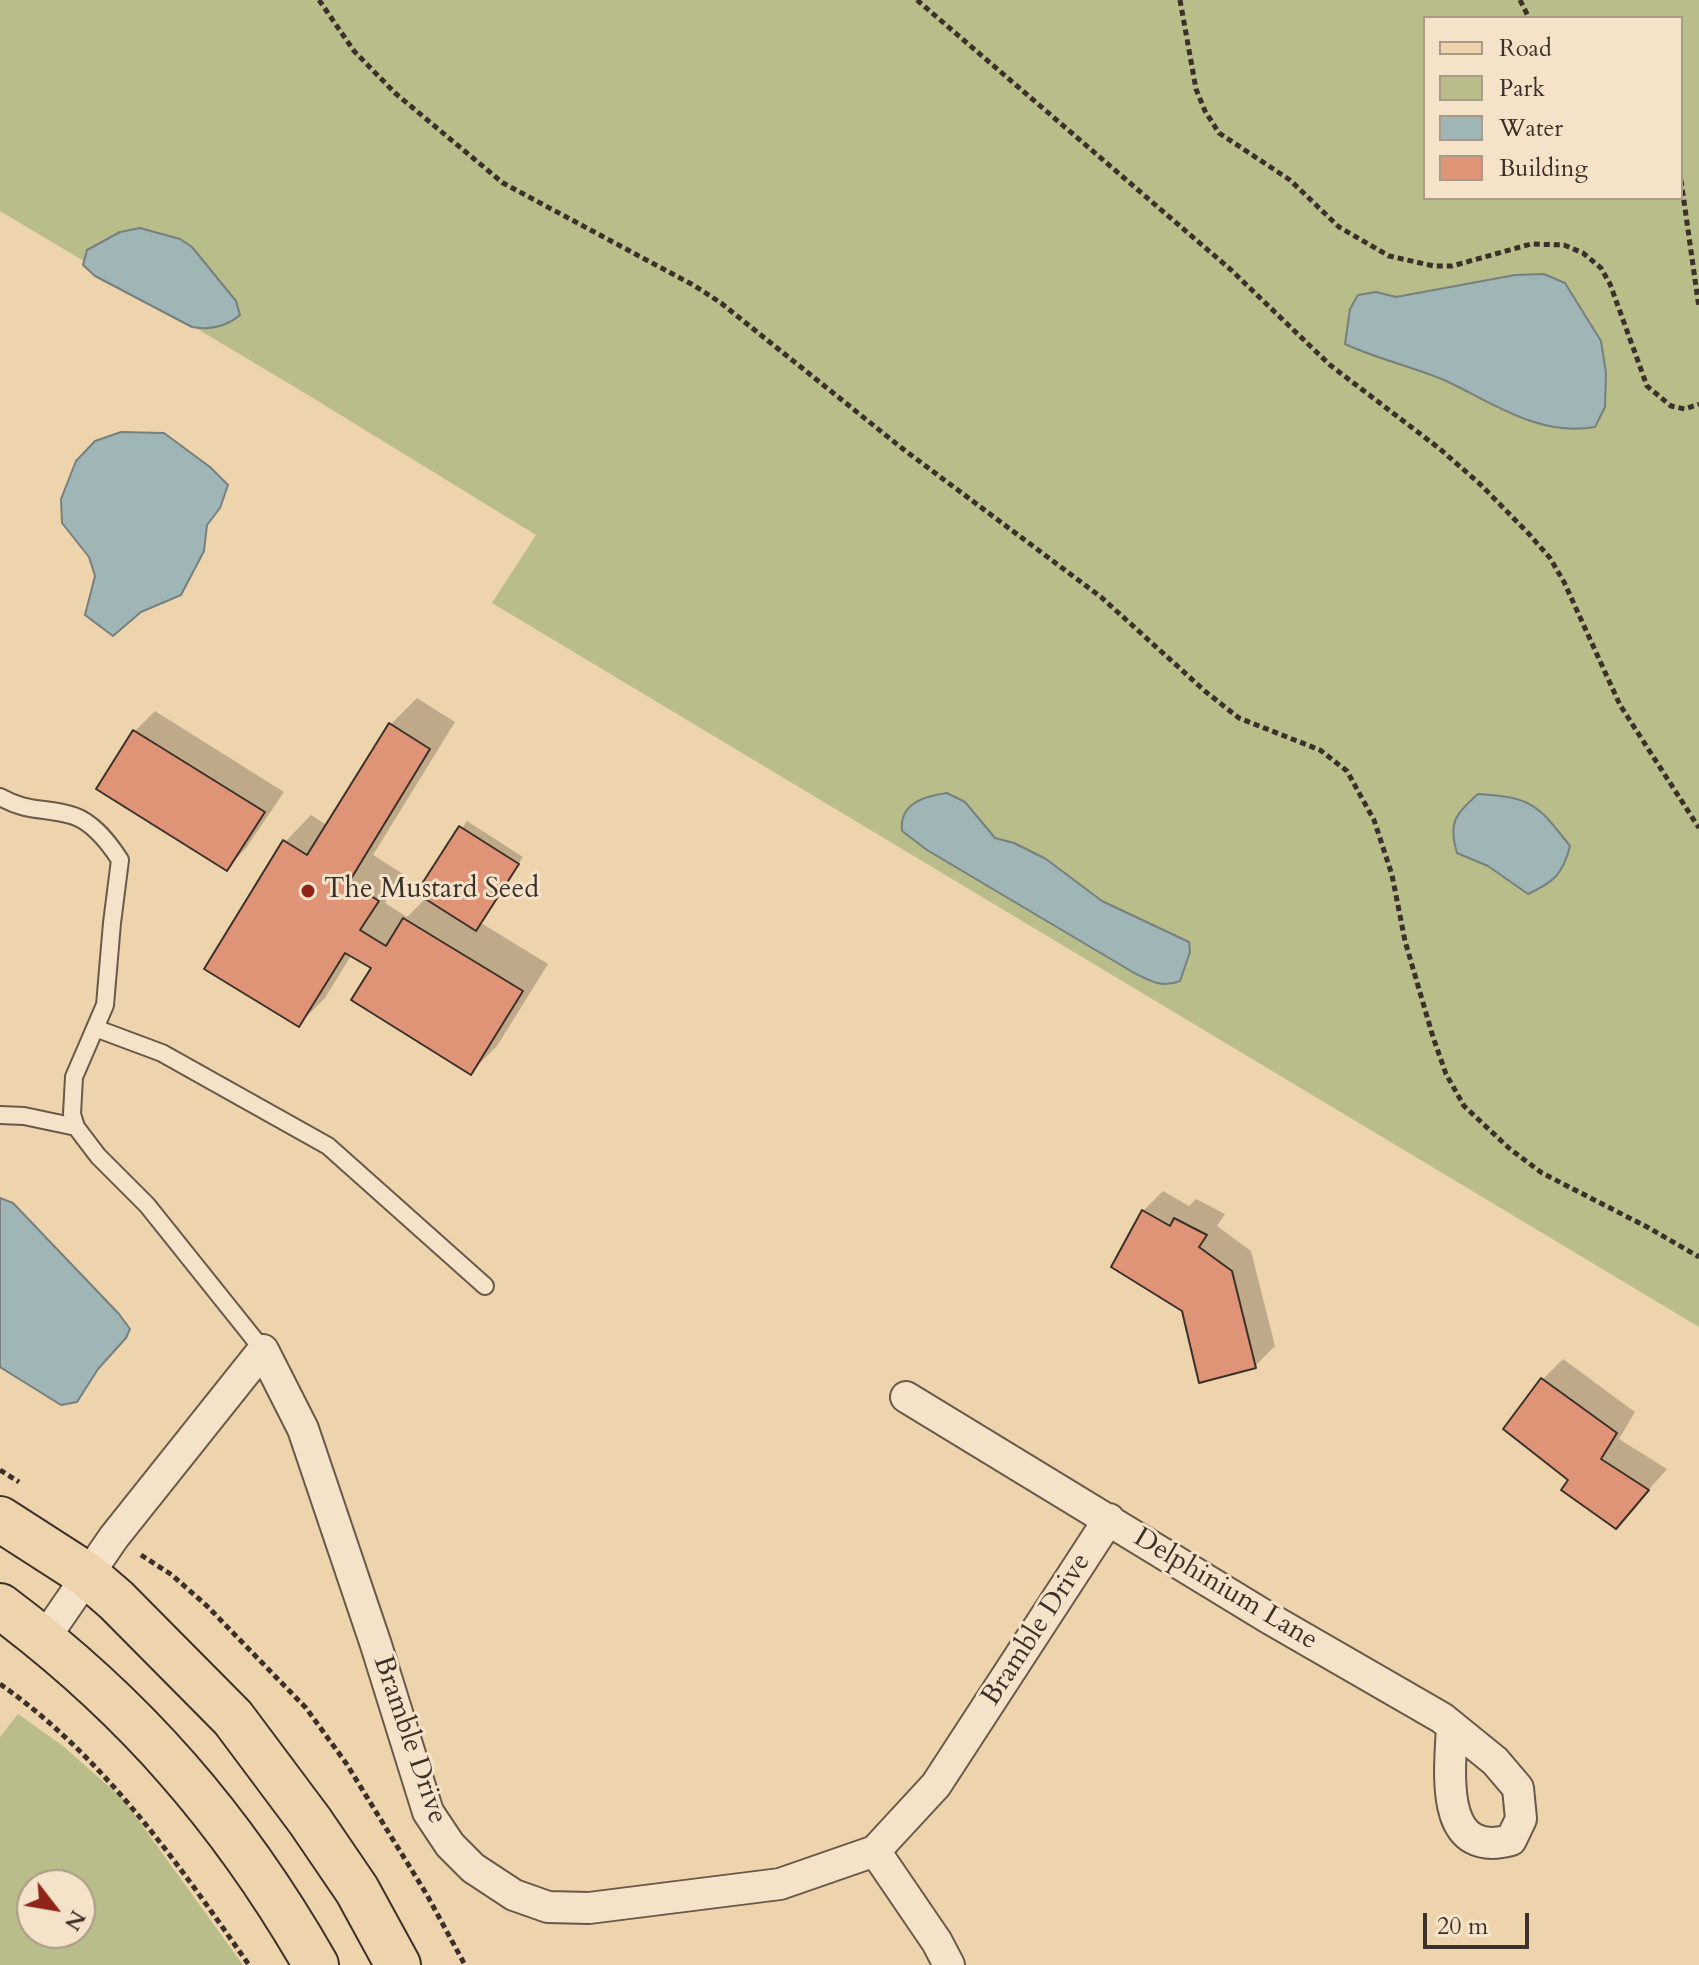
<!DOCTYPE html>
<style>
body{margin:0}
#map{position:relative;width:1699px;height:1965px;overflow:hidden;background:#eed4ac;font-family:Cardo,serif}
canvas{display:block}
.legend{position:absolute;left:1423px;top:16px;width:260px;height:184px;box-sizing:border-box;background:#f4e3c9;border:2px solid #aa9b89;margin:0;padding:10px 14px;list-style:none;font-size:24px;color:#3c302a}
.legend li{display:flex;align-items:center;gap:16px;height:40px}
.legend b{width:40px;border:2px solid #aa9b89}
.north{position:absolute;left:16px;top:1869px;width:80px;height:80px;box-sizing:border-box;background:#f4e3c9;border:2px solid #aa9b89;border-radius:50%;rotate:121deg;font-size:22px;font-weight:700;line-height:32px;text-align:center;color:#3c302a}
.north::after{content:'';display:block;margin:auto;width:28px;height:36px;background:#8f2418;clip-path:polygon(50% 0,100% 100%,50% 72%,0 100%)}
.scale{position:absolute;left:1423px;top:1913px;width:106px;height:36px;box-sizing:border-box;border:4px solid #3c302a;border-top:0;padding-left:10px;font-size:24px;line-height:28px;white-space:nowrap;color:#3c302a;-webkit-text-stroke:6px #f4e3c9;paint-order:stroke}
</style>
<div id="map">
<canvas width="1699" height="1965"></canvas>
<ul class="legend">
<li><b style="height:10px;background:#eed4ac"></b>Road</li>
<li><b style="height:22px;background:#b8bd89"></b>Park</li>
<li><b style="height:22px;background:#9fb5b6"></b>Water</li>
<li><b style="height:22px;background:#df9477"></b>Building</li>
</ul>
<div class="north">N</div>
<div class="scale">20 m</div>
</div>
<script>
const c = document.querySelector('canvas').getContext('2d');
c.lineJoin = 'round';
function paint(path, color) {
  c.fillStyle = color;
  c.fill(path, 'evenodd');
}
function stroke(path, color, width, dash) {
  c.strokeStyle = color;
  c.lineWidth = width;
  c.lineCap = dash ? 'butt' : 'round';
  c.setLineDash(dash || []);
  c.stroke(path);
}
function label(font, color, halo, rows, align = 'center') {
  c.font = font + ' Cardo,serif';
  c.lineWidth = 6;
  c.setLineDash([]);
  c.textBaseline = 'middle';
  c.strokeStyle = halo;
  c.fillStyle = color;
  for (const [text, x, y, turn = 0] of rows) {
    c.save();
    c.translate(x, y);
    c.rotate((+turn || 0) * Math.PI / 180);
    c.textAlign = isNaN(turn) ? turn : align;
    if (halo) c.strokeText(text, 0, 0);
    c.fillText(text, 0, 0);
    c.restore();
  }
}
paint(new Path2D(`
 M 0,0 L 1699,0 L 1699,1327 L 492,603 L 536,535 L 308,395 L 0,211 ZM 1425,18 L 1681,18 L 1681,198 L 1425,198 Z
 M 18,1714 L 63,1746 L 123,1799 L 243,1965 L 0,1965 L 0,1737 ZM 32,1885 L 80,1885 L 80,1933 L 32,1933 Z`), '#b8bd89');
const water = new Path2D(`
 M 140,228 L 180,239 L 192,247 L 236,301 L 240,315 C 226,327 209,330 192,327 L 95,276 L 83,265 L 87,250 L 120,232 Z
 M 1544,274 L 1565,283 L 1601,341 L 1606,373 L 1605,407 L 1595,427 C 1538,437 1492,402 1444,380 C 1411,366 1377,359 1345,344 L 1350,309 L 1358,295 L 1376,292 L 1396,297 L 1515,275 Z
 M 121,432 L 164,433 L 210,467 L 228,485 L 220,508 L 207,525 L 204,551 L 181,595 L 141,612 L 113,636 L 85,615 L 95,576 L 89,557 L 62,523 L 61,499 L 76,461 L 95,441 Z
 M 947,793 L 965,802 L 995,838 L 1014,843 L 1046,859 L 1102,901 L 1189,942 L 1190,952 L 1180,981 C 1163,988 1152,982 1136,974 L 927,850 L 902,831 C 899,803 925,796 947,793 Z
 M 1478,794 C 1532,797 1538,805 1570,846 C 1563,874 1554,882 1528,894 L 1488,866 L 1457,853 C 1448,823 1455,814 1478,794 Z
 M 0,1198 L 13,1203 L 119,1314 L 130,1329 L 126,1338 L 98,1369 L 77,1402 L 61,1405 L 0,1367 Z`);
paint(water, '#9fb5b6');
stroke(water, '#77807e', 2);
paint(new Path2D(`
 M 417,698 L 455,722 L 373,855 L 403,874 L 385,903 L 407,917 L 427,897 L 419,892 L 467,821 L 523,857 L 481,923 L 548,964 L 497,1046 L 471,1072 L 374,968 L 352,954 L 325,998 L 299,1024 L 285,842 L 311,815 L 328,826 L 390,725 Z
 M 155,711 L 284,792 L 246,848 L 227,868 L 99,788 L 135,731 Z
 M 1163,1191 L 1189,1206 L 1196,1199 L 1225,1214 L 1217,1226 L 1251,1251 L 1275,1346 L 1255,1366 L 1183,1309 L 1143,1211 Z
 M 1563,1359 L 1635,1412 L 1619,1439 L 1667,1469 L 1616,1527 L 1571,1479 L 1506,1428 L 1543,1379 Z`), '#0003');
const building = new Path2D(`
 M 389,723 L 430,749 L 349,882 L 379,901 L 360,930 L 386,946 L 403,918 L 523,991 L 471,1075 L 351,1000 L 371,968 L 345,953 L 299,1027 L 204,969 L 283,840 L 307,855 Z
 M 133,730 L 265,812 L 227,871 L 96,789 Z
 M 459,826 L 519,864 L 476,931 L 416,893 Z
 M 1142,1210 L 1170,1226 L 1174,1218 L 1207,1235 L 1199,1247 L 1232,1271 L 1256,1368 L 1199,1383 L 1182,1311 L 1111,1267 Z
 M 1541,1378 L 1617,1433 L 1601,1459 L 1649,1490 L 1616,1529 L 1561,1490 L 1568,1480 L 1503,1429 Z`);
paint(building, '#df9477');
stroke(building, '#3c302a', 2);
const lane = new Path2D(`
 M 0,797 C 28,813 46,807 74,816 C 94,823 109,843 120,860 L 112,923 L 105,1005 L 74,1077 L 72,1114 L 76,1127 L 98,1156 L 147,1205 L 263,1350
 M 95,1028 L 162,1053 L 328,1146 L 485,1286
 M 0,1115 L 24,1116 L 76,1127`);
const street = new Path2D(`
 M 906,1397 L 1267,1617 L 1442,1718 L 1495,1761 L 1518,1788 L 1521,1819 L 1511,1840 C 1438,1860 1450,1771 1452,1726
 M 44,1639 L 114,1537 L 263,1350 L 303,1429 L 376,1645 L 428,1812 L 450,1845 L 473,1868 L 514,1895 L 548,1907 L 589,1908 L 780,1884 L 875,1851 L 936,1785 L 1109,1519
 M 875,1851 L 937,1942 L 949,1965`);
const primary = new Path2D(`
 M 0,1519 L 87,1575 L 116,1600 L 233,1718 L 310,1821 L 357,1890 L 398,1965
 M 0,1606 C 134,1706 233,1820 316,1965`);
stroke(lane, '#68594a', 20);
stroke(street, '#68594a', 34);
stroke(primary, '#3c302a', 48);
stroke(new Path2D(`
 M 319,0 L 354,51 L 395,93 L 503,183 L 695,286 L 721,303 L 903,449 L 1101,597 L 1206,692 L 1239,718 L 1320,750 L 1347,771 L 1374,820 L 1392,875 L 1405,941 L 1433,1037 L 1446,1074 L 1464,1106 L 1510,1149 L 1542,1173 L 1649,1228 L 1699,1257
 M 917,0 L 1230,269 L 1330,365 L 1440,449 L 1480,484 L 1529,534 L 1550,558 L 1564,582 L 1620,705 L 1699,828
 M 1180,0 L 1196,89 L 1205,111 L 1219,133 L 1290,180 L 1339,227 L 1389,256 L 1434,266 L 1452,266 L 1531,244 L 1564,245 L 1583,253 L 1601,268 L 1610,284 L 1647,386 L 1671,406 L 1685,409 L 1699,404
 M 1520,0 L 1529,18
 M 1681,180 L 1699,308
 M 0,1470 L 19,1482
 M 141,1555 L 172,1575 L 207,1606 L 306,1708 L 346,1763 L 427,1895 L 465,1965
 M 0,1684 C 104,1757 177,1862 249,1965`), '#3c302a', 5, [6, 4]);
stroke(lane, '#f4e3c9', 16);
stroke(street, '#f4e3c9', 30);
stroke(primary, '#eed4ac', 44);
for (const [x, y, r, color] of [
 [308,891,8,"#8f2418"]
]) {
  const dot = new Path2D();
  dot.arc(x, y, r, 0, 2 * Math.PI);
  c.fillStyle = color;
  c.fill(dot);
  stroke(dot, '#f4e3c9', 3);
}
label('28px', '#3c302a', '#f4e3c9', [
 ["The Mustard Seed",324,891]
], 'left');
label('28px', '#3c302a', '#f4e3c9', [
 ["Delphinium Lane",1225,1590,31],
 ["Bramble Drive",1037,1630,-57],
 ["Bramble Drive",409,1740,71]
]);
</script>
